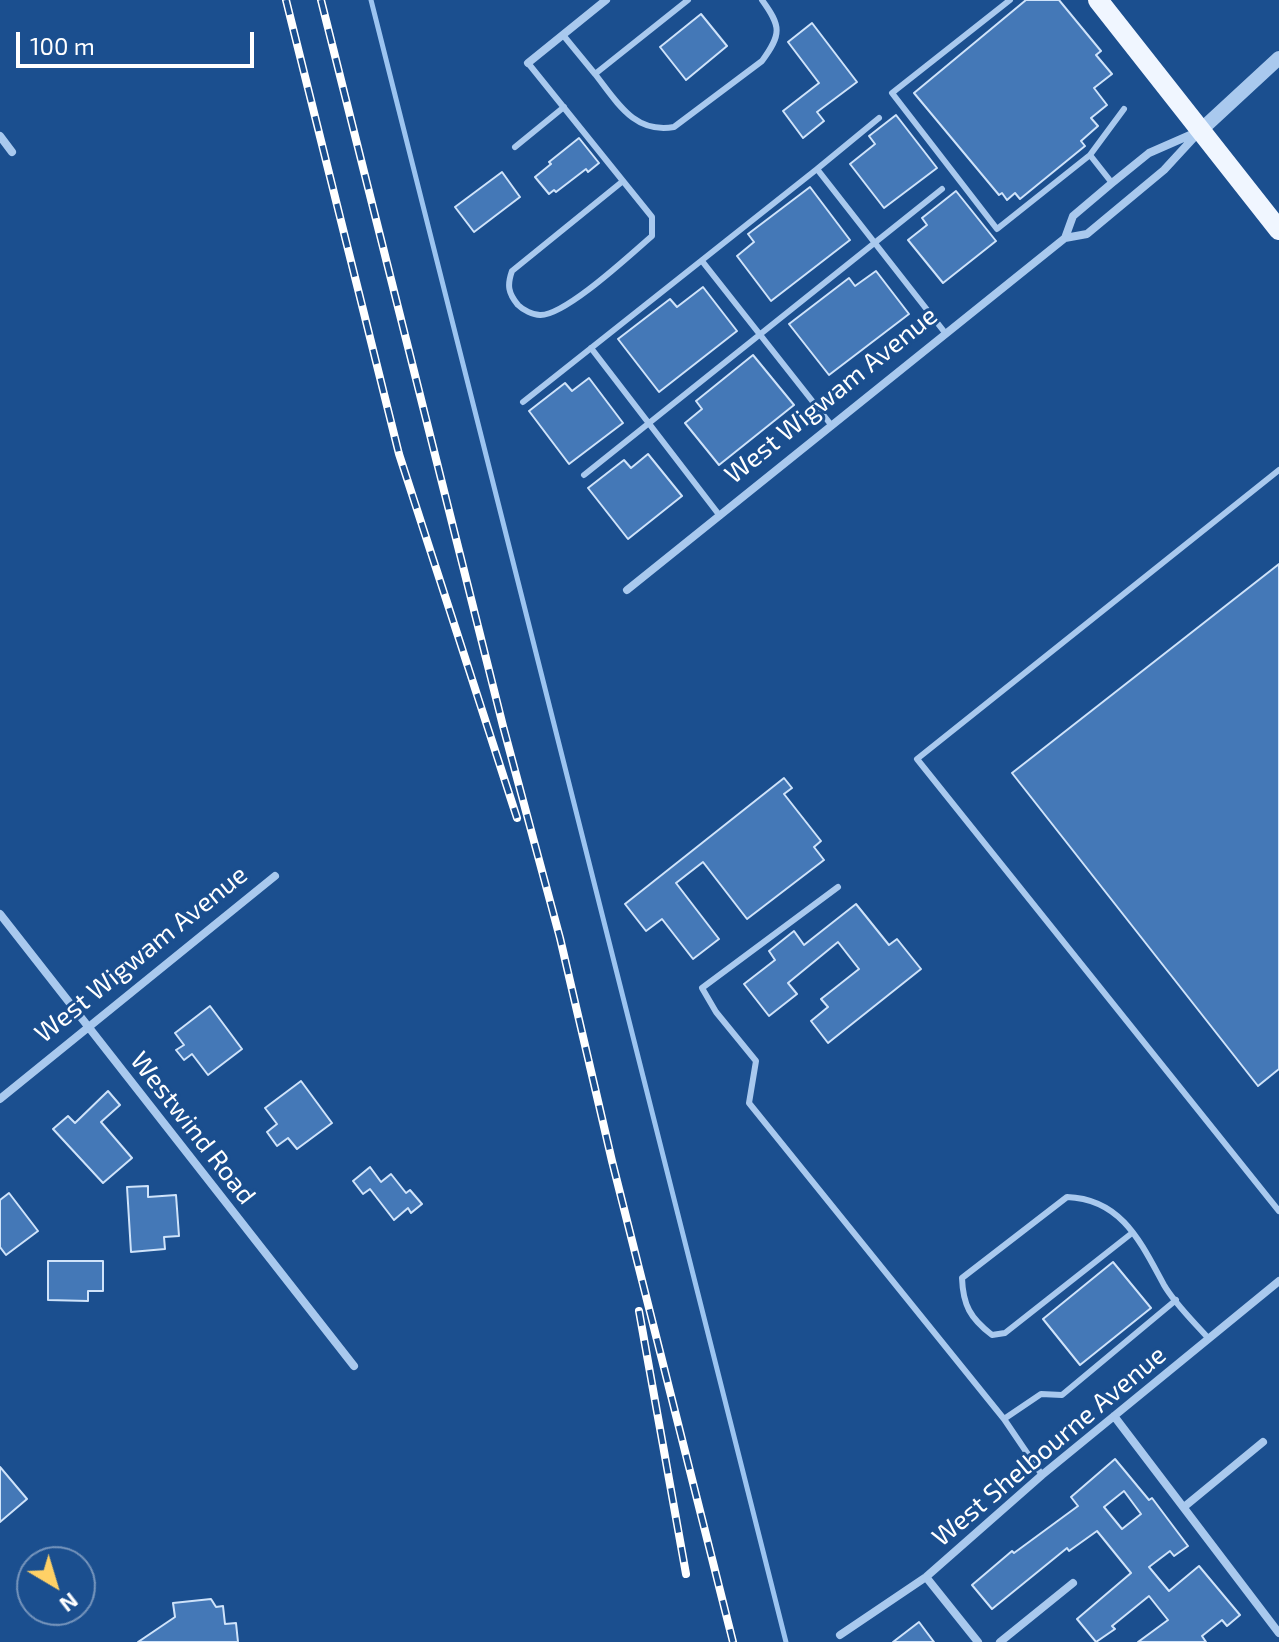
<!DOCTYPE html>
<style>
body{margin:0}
#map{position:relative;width:1279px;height:1642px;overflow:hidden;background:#1b4f8f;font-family:"Exo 2",sans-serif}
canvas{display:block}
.north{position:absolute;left:16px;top:1546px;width:80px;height:80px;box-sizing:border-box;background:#1b4f8f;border:2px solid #7695bc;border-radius:50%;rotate:142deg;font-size:22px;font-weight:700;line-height:32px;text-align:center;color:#fff}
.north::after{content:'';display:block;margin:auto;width:28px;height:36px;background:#ffd166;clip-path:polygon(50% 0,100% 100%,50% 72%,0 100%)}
.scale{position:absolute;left:16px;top:32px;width:238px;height:36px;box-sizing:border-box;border:4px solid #fff;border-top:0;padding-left:10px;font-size:24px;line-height:28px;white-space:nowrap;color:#fff;-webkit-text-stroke:6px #1b4f8f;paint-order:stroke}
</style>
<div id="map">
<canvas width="1279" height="1642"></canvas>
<div class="north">N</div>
<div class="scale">100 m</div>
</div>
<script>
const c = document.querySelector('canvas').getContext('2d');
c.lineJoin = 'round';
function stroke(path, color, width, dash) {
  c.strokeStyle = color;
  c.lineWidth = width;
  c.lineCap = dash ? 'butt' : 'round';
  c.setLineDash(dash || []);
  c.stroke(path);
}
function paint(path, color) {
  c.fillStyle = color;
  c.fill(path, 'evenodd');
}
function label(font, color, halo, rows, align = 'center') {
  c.font = font + ' "Exo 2",sans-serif';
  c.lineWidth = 6;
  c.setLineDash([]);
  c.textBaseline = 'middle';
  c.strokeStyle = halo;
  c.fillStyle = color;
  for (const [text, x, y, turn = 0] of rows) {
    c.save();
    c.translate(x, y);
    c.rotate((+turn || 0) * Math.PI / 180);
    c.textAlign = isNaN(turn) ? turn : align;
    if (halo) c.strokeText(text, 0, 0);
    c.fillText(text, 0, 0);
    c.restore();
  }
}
stroke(new Path2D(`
 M 371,0 L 786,1642`), '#9cc4f0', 5);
const building = new Path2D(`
 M 1026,0 L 1059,0 L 1101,51 L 1096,55 L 1112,74 L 1094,88 L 1107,105 L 1091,118 L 1098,126 L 1081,141 L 1085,146 L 1020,199 L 1015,193 L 1007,200 L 1002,193 L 999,195 L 914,93 Z
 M 701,14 L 727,46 L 686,80 L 660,47 Z
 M 812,23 L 857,82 L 817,112 L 824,121 L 803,138 L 783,111 L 819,83 L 788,42 Z
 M 896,115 L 937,168 L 884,208 L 850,164 L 875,144 L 869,136 Z
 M 579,138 L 599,163 L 588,172 L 586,169 L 556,192 L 554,190 L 549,194 L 535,177 L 551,164 L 549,162 Z
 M 502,172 L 520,197 L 474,232 L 455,207 Z
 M 810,187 L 850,240 L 771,301 L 737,256 L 754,242 L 748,234 Z
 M 956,191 L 996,241 L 943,283 L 908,240 L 927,225 L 922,218 Z
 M 876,271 L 909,314 L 829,375 L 789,324 L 849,278 L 855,286 Z
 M 703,287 L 737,331 L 659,392 L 618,339 L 670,299 L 677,307 Z
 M 753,355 L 794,405 L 719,465 L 685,423 L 702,409 L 696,401 Z
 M 589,378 L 623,423 L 569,464 L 529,411 L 565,383 L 572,391 Z
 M 648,454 L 682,496 L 628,539 L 588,488 L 624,460 L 631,468 Z
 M 1279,564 L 1279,1069 L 1258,1086 L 1012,773 Z
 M 784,778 L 792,788 L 784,794 L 821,841 L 814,847 L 824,860 L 747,919 L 703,862 L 676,883 L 719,939 L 693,959 L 662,919 L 646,931 L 625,904 Z
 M 856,904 L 889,945 L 897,939 L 921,969 L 828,1043 L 811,1021 L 828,1007 L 821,999 L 859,969 L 838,942 L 788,983 L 797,994 L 769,1016 L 744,984 L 775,960 L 769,951 L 794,931 L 804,945 Z
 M 210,1006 L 242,1049 L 208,1075 L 192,1054 L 184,1060 L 176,1050 L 184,1045 L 175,1033 Z
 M 301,1081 L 332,1123 L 297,1149 L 288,1138 L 277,1146 L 267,1132 L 277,1124 L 265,1108 Z
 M 108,1091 L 120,1105 L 101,1122 L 132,1158 L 103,1183 L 53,1129 L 68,1116 L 75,1123 Z
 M 370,1167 L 381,1182 L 391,1174 L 406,1193 L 410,1190 L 422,1204 L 411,1213 L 408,1208 L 394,1220 L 370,1189 L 363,1194 L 353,1181 Z
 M 148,1186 L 148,1197 L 176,1195 L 179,1236 L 164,1237 L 165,1249 L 131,1252 L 127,1187 Z
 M 9,1193 L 38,1231 L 6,1255 L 0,1247 L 0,1200 Z
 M 48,1261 L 103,1261 L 103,1291 L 88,1291 L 88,1301 L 48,1300 Z
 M 1113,1262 L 1151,1308 L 1080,1365 L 1043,1319 Z
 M 1115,1459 L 1149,1500 L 1152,1498 L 1188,1546 L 1174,1556 L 1170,1551 L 1149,1567 L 1169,1591 L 1199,1566 L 1240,1615 L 1227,1626 L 1222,1620 L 1202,1636 L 1206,1642 L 1138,1642 L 1168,1620 L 1149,1596 L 1112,1626 L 1115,1629 L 1096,1642 L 1077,1619 L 1131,1573 L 1097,1531 L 1069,1551 L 1067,1548 L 992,1609 L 972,1585 L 1012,1551 L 1014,1553 L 1078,1506 L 1071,1497 ZM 1124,1491 L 1141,1514 L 1122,1529 L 1104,1507 Z
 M 0,1467 L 27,1499 L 0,1522 Z
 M 211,1599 L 216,1607 L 223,1606 L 225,1624 L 236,1623 L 238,1642 L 138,1642 L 175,1617 L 173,1603 Z
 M 919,1622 L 934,1642 L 893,1642 Z`);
paint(building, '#4478b7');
stroke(building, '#cfe3fa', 2);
stroke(new Path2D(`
 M 1010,0 L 892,93 L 997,229 L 1090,155 L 1112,183
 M 563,35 L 595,74 L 688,0
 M 528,63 L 652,217 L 652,236 C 631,254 565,316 540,315 C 533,315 523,310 518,305 C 508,293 507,285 512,271 L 623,181
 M 595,74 C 617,102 634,134 674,127 L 762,61 C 782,34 781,26 762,0
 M 879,118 L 817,169 L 946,334
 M 515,147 L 564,107
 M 1090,155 L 1124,109
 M 702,261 L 832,426
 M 591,348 L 720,516
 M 523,402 L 817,169
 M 1279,470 L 917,759 L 1279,1211
 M 584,475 L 942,189
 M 838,887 L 702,988 L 716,1012 L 756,1061 L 749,1103 L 1004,1419
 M 1132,1233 L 1005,1333 L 992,1335 C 970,1318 963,1305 962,1278 L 1067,1197 C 1122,1199 1141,1243 1164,1285 C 1175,1304 1194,1322 1209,1339
 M 1042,1475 L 1004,1419 L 1041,1394 L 1062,1395 L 1176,1300`), '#a9c9ee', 6);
stroke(new Path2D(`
 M 528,63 L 606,0
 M 0,136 L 12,152
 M 1065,238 L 1073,216 L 1112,183 L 1149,153 L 1197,132
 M 627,590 L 1065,238 L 1087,234 L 1164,170 L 1199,132
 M 0,914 L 354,1366
 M 0,1099 L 275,876
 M 1114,1416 L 1279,1633
 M 1184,1507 L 1263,1442
 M 926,1577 L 978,1642
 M 840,1635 L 926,1577 L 1042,1475 L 1279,1281
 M 1000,1642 L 1073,1583`), '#a9c9ee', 8);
stroke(new Path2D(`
 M 1201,130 L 1279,58`), '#a9c9ee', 14);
stroke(new Path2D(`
 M 1098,0 L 1279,230`), '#f0f6ff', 20);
const rail = new Path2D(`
 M 286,0 L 399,454 L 517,818
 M 321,0 L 503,726 L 560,938 L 612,1161 L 733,1642
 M 639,1311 L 686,1574`);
stroke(rail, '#fff', 8);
stroke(rail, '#1b4f8f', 5, [15]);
label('26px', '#fff', '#1b4f8f', [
 ["West Wigwam Avenue",831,395,-39],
 ["West Wigwam Avenue",141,954,-39],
 ["Westwind Road",193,1128,52],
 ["West Shelbourne Avenue",1049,1446,-40]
]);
</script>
